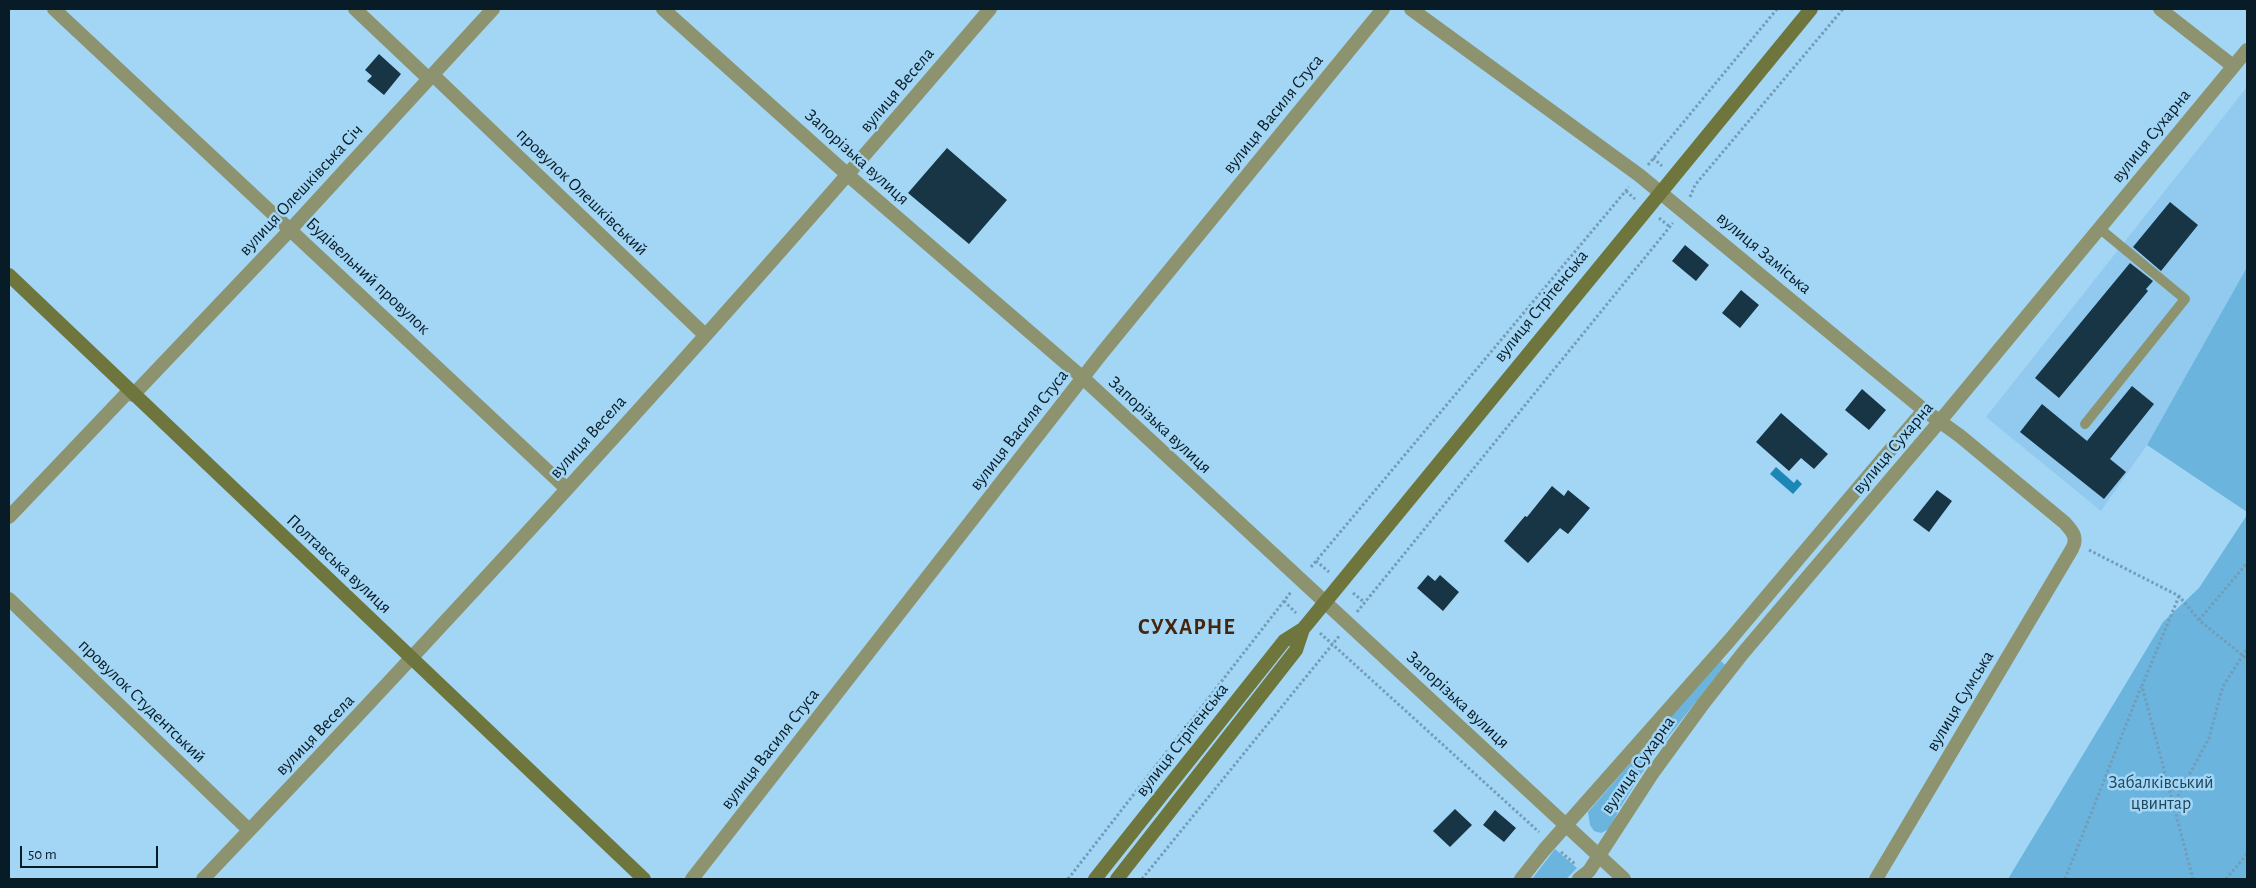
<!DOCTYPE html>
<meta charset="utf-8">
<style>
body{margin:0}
#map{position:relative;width:2256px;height:888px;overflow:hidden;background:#a3d6f5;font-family:"Alegreya Sans",sans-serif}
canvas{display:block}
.frame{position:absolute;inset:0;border:10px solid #081c28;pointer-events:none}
.scale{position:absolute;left:20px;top:846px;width:138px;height:22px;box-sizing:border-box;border:2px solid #081c28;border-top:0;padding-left:6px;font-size:15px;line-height:18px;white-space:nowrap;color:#081c28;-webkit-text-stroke:4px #a3d6f5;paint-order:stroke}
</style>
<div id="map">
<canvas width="2256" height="888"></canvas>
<div class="frame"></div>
<div class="scale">50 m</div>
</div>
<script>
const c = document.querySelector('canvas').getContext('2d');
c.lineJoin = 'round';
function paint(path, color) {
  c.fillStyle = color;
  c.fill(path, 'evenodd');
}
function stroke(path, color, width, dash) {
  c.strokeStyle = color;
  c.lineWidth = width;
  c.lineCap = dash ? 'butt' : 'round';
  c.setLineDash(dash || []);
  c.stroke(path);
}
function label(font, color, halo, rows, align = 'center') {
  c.font = font + ' "Alegreya Sans",sans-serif';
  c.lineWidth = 5;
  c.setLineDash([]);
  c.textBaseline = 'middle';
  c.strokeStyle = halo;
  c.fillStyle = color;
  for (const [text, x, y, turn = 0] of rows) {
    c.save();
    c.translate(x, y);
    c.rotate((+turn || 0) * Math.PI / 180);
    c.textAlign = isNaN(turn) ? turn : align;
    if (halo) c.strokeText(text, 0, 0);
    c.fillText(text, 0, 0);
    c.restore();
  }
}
paint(new Path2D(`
 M 2247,87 L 2247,267 L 2147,445 L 2101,511 L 1986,417 Z`), '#91caee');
paint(new Path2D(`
 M 2247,267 L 2247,512 L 2147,445 Z
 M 2247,515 L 2247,879 L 2008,879 L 2163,622 L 2199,588 Z
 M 1720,660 L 1725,665 L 1650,760 L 1623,803 L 1609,829 L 1601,833 L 1594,831 L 1590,825 L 1588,812 Z
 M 1555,849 L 1577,868 L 1566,879 L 1532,879 Z`), '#6ab4de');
paint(new Path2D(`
 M 1776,467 L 1794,483 L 1797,479 L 1802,484 L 1793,494 L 1770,474 Z`), '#1c86b7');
paint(new Path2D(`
 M 379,54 L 401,74 L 384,95 L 367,81 L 372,76 L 365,70 Z
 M 947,148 L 1007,200 L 969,244 L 908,193 Z
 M 2170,202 L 2198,225 L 2161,271 L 2133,247 Z
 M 1685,245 L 1709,265 L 1696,281 L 1672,261 Z
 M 2130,263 L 2153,281 L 2146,289 L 2148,291 L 2059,398 L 2035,378 Z
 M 1741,290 L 1759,305 L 1740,328 L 1722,313 Z
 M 2132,386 L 2154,404 L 2110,459 L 2126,472 L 2104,499 L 2020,432 L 2042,404 L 2087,441 Z
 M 1862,389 L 1886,410 L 1869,430 L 1845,410 Z
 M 1781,413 L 1828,454 L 1814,469 L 1801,458 L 1789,471 L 1756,442 Z
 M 1552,486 L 1564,496 L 1568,490 L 1590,508 L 1568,534 L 1560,528 L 1528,563 L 1504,541 L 1525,516 L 1527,517 Z
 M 1937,490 L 1952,501 L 1929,532 L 1913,520 Z
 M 1428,575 L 1435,581 L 1440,575 L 1459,592 L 1443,611 L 1417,588 Z
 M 1455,809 L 1472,825 L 1450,847 L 1433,831 Z
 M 1495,810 L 1516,828 L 1504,842 L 1483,825 Z`), '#173545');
stroke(new Path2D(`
 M 1653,158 L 1662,166
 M 1648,165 L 1777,9
 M 1626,191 L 1635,199
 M 1690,197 L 1695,185 L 1843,9
 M 1659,218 L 1670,227
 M 2089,550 L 2179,596 L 2199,620 L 2247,659
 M 1316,561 L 1329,572
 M 1311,567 L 1629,187
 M 1353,593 L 1364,602
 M 2179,596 L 2142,686 L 2193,879
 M 1284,601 L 1296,613
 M 1357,612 L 1673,223
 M 2199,620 L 2247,563
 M 1320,633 L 1539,832
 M 2173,805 L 2209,738 L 2223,686 L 2247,649
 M 1561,852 L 1575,864
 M 1068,879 L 1291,592
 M 1142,879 L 1340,635
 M 2065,879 L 2141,687
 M 2226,879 L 2247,854`), '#739db6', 3, [2.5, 2.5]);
stroke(new Path2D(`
 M 2085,424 L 2185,299 L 2099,228`), '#8d936e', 10);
stroke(new Path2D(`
 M 54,9 L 567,489
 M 355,9 L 429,79
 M 1411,9 L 1639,175 L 1924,410 L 1960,436 L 2065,523 C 2073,532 2078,538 2072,549 L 1876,879
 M 2160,9 L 2233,66
 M 433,75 L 705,335
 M 133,395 L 291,229 L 493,9
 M 9,599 L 249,830
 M 203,879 C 473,596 737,307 990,9
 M 692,879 L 1102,353 L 1383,9
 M 1521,879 L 1544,850 L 1729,641 L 1924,410
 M 1579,879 L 1589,871 L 1652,774 L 1703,704 L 1743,653 L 1940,421 L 2247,50`), '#8d936e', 14);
stroke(new Path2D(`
 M 663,9 L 849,176 L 1083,378 L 1624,879
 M 9,517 L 129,391`), '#8d936e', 14);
stroke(new Path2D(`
 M 9,275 L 644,879
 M 1095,879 L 1284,641 L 1303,629
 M 1117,879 L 1296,650 L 1303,629 L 1308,623 L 1811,9`), '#6e763d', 14);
label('18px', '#081c28', '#a3d6f5', [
 ["вулиця Весела",897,90,-50],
 ["вулиця Василя Стуса",1273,114,-51],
 ["вулиця Сухарна",2151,136,-51],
 ["Запорізька вулиця",857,157,42],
 ["вулиця Олешківська Січ",301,190,-47],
 ["провулок Олешківський",582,192,44],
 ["вулиця Заміська",1764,253,40],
 ["Будівельний провулок",368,276,43],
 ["вулиця Стрітенська",1541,306,-51],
 ["Запорізька вулиця",1160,425,43],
 ["вулиця Василя Стуса",1019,430,-52],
 ["вулиця Весела",588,437,-48],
 ["вулиця Сухарна",1893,448,-50],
 ["Полтавська вулиця",339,564,43],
 ["Запорізька вулиця",1458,700,43],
 ["провулок Студентський",142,701,44],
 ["вулиця Сумська",1960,701,-59],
 ["вулиця Весела",315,735,-46],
 ["вулиця Стрітенська",1182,740,-52],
 ["вулиця Василя Стуса",770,749,-52],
 ["вулиця Сухарна",1638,765,-55]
]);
label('18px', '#1e465c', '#a3d6f5', [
 ["Забалківський",2161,783],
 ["цвинтар",2161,804]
]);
c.letterSpacing = '1px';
label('bold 22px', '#45250d', '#a3d6f5', [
 ["СУХАРНЕ",1187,627]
]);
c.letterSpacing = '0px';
</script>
